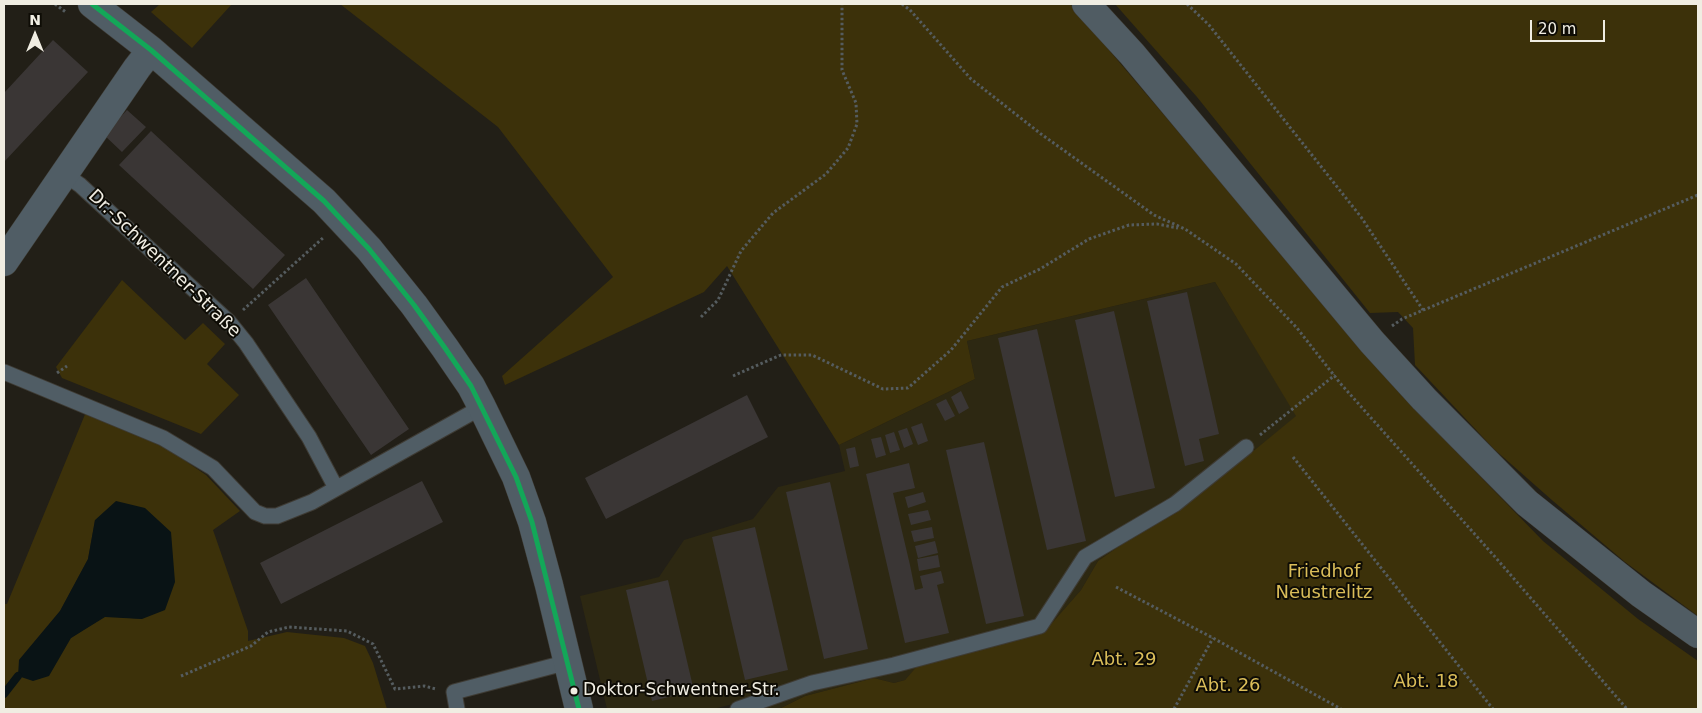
<!DOCTYPE html>
<meta charset="utf-8">
<style>
body{margin:0}
#map{position:relative;width:1702px;height:713px;overflow:hidden;background:#221f17;font-family:"DejaVu Sans",sans-serif}
canvas{display:block}
.frame{position:absolute;inset:0;border:5px solid #f0ede2;pointer-events:none}
.north{position:absolute;left:10px;top:10px;width:50px;height:50px;-webkit-text-stroke:4px #0e0c05;paint-order:stroke;rotate:0deg;font-size:14px;font-weight:700;line-height:20px;text-align:center;color:#f0ede2}
.north::after{content:'';display:block;margin:auto;width:18px;height:22px;background:#f0ede2;clip-path:polygon(50% 0,100% 100%,50% 72%,0 100%)}
.scale{position:absolute;left:1530px;top:20px;width:75px;height:22px;box-sizing:border-box;border:2px solid #f0ede2;border-top:0;padding-left:6px;font-size:15px;line-height:18px;white-space:nowrap;color:#f0ede2;-webkit-text-stroke:4px #0e0c05;paint-order:stroke}
</style>
<div id="map">
<canvas width="1702" height="713"></canvas>
<div class="frame"></div>
<div class="north">N</div>
<div class="scale">20 m</div>
</div>
<script>
const c = document.querySelector('canvas').getContext('2d');
c.lineJoin = 'round';
function paint(path, color) {
  c.fillStyle = color;
  c.fill(path, 'evenodd');
}
function stroke(path, color, width, dash) {
  c.strokeStyle = color;
  c.lineWidth = width;
  c.lineCap = dash ? 'butt' : 'round';
  c.setLineDash(dash || []);
  c.stroke(path);
}
function label(font, color, halo, rows, align = 'center') {
  c.font = font + ' "DejaVu Sans",sans-serif';
  c.lineWidth = 4;
  c.setLineDash([]);
  c.textBaseline = 'middle';
  c.strokeStyle = halo;
  c.fillStyle = color;
  for (const [text, x, y, turn = 0] of rows) {
    c.save();
    c.translate(x, y);
    c.rotate((+turn || 0) * Math.PI / 180);
    c.textAlign = isNaN(turn) ? turn : align;
    if (halo) c.strokeText(text, 0, 0);
    c.fillText(text, 0, 0);
    c.restore();
  }
}
paint(new Path2D(`
 M 1215,282 L 1297,416 L 1246,457 L 1098,561 L 1081,590 L 1045,631 L 920,664 L 905,680 L 894,683 L 874,678 L 805,696 L 779,709 L 751,709 L 749,700 L 713,709 L 607,709 L 580,596 L 659,577 L 684,540 L 753,519 L 778,487 L 845,471 L 839,445 L 975,379 L 967,341 Z`), '#2d2812');
paint(new Path2D(`
 M 160,4 L 232,4 L 192,48 L 151,12 Z
 M 340,4 L 1070,4 L 1402,396 L 1543,541 L 1638,619 L 1698,661 L 1698,709 L 779,709 L 805,696 L 874,678 L 894,683 L 905,680 L 919,664 L 1045,631 L 1081,590 L 1098,561 L 1246,457 L 1296,416 L 1215,282 L 967,341 L 975,379 L 839,445 L 727,266 L 704,292 L 505,385 L 502,376 L 613,277 L 498,127 Z
 M 1115,4 L 1698,4 L 1698,616 L 1625,562 L 1553,501 L 1494,449 L 1415,365 L 1413,328 L 1398,312 L 1370,313 L 1197,97 Z
 M 122,280 L 185,340 L 203,323 L 225,344 L 207,364 L 239,395 L 201,434 L 62,378 L 56,367 Z
 M 86,412 L 159,443 L 206,475 L 240,511 L 213,530 L 248,631 L 248,641 L 287,632 L 344,638 L 365,646 L 373,663 L 387,709 L 4,709 L 4,604 L 7,604 ZM 95,520 L 142,619 L 105,616 L 71,638 L 19,660 L 60,611 L 88,559 Z`), '#3c310a');
paint(new Path2D(`
 M 116,501 L 145,508 L 171,532 L 175,582 L 165,610 L 142,619 L 105,617 L 71,638 L 49,676 L 33,681 L 18,676 L 19,660 L 60,611 L 88,559 L 95,520 Z`), '#091315');
stroke(new Path2D(`
 M 4,694 L 18,676`), '#091315', 8);
paint(new Path2D(`
 M 53,40 L 88,72 L 4,162 L 4,93 Z
 M 127,110 L 146,127 L 122,152 L 104,135 Z
 M 151,131 L 285,255 L 253,289 L 119,165 Z
 M 306,278 L 409,429 L 371,455 L 268,305 Z
 M 1187,292 L 1219,434 L 1199,439 L 1204,461 L 1185,466 L 1147,301 Z
 M 1114,311 L 1155,488 L 1115,497 L 1075,320 Z
 M 1037,329 L 1086,541 L 1047,550 L 998,338 Z
 M 961,391 L 969,408 L 959,414 L 951,397 Z
 M 747,395 L 768,437 L 606,519 L 585,478 Z
 M 946,399 L 955,416 L 945,421 L 936,404 Z
 M 922,423 L 928,441 L 918,445 L 911,427 Z
 M 907,428 L 913,444 L 904,448 L 898,431 Z
 M 894,432 L 900,450 L 890,453 L 885,435 Z
 M 881,437 L 886,455 L 876,458 L 871,439 Z
 M 984,442 L 1024,616 L 986,624 L 946,450 Z
 M 855,447 L 859,466 L 850,468 L 846,449 Z
 M 909,463 L 915,488 L 893,493 L 910,565 L 915,590 L 923,588 L 920,576 L 941,571 L 944,583 L 937,585 L 949,633 L 905,643 L 866,474 Z
 M 422,481 L 443,522 L 281,604 L 260,563 Z
 M 830,482 L 868,649 L 824,659 L 786,492 Z
 M 923,492 L 926,502 L 908,508 L 905,497 Z
 M 928,510 L 931,520 L 911,525 L 908,514 Z
 M 755,527 L 788,670 L 745,680 L 712,537 Z
 M 932,527 L 934,538 L 914,542 L 911,531 Z
 M 935,541 L 938,553 L 918,558 L 915,546 Z
 M 938,555 L 940,567 L 919,571 L 917,559 Z
 M 668,580 L 694,691 L 652,701 L 626,590 Z
 M 612,682 L 614,692 L 606,694 L 604,683 Z`), '#3a3635');
const service = new Path2D(`
 M 64,174 L 80,185 L 229,322 L 246,343 L 309,437 L 336,488
 M 4,372 L 163,438 L 213,468 L 255,512 L 265,516 L 277,516 L 312,502 L 482,407
 M 457,709 L 454,692 L 568,662
 M 738,709 L 812,683 L 894,665 L 1040,626 L 1085,557 L 1175,504 L 1246,447`);
const minor = new Path2D(`
 M 92,4 L 151,50 L 324,201 L 369,249 L 414,305 L 445,348 L 471,386 L 482,407 L 516,477 L 532,522 L 549,585 L 579,709
 M 4,262 L 137,68 L 151,50`);
const primary = new Path2D(`
 M 1086,4 L 1132,54 L 1372,342 L 1424,399 L 1527,503 L 1641,594 L 1698,634`);
stroke(service, '#3e3b34', 17);
stroke(minor, '#3e3b34', 29);
stroke(primary, '#3e3b34', 29);
stroke(new Path2D(`
 M 55,4 L 67,13
 M 902,4 L 910,10 L 971,79 L 1041,134 L 1154,215 L 1185,229 L 1236,264 L 1297,328 L 1340,383 L 1496,558 L 1627,709
 M 1187,4 L 1209,25 L 1361,217 L 1423,310
 M 243,310 L 324,237
 M 701,317 L 718,300 L 741,251 L 773,213 L 826,174 L 848,148 L 857,124 L 856,103 L 842,70 L 842,4
 M 1392,326 L 1402,319 L 1698,195
 M 57,373 L 67,366
 M 733,376 L 781,355 L 812,355 L 883,389 L 908,388 L 951,350 L 1002,287 L 1040,269 L 1089,239 L 1129,225 L 1157,224 L 1178,228
 M 1260,435 L 1335,375
 M 1293,457 L 1493,709
 M 1116,587 L 1213,638 L 1341,709
 M 181,676 L 251,646 L 268,632 L 289,627 L 347,631 L 373,644 L 395,689 L 424,686 L 436,689
 M 1174,709 L 1213,638`), '#555c5f', 3, [2.5, 2.5]);
stroke(service, '#505d65', 15);
stroke(minor, '#505d65', 28);
stroke(primary, '#505c63', 28);
stroke(new Path2D(`
 M 92,4 L 151,50 L 324,201 L 369,249 L 414,305 L 445,348 L 471,386 L 516,477 L 532,522 L 579,709`), '#13a758', 5);
for (const [x, y, r, color] of [
 [574,691,4.5,"#f0ede2"]
]) {
  const dot = new Path2D();
  dot.arc(x, y, r, 0, 2 * Math.PI);
  c.fillStyle = color;
  c.fill(dot);
  stroke(dot, '#0e0c05', 2);
}
label('17px', '#f0ede2', '#0e0c05', [
 ["Doktor-Schwentner-Str.",583,691]
], 'left');
label('18px', '#f0ede2', '#0e0c05', [
 ["Dr.-Schwentner-Straße",164,264,44]
]);
label('18px', '#dabd59', '#0e0c05', [
 ["Friedhof",1324,572],
 ["Neustrelitz",1324,593],
 ["Abt. 29",1124,660],
 ["Abt. 18",1426,682],
 ["Abt. 26",1228,686]
]);
</script>
